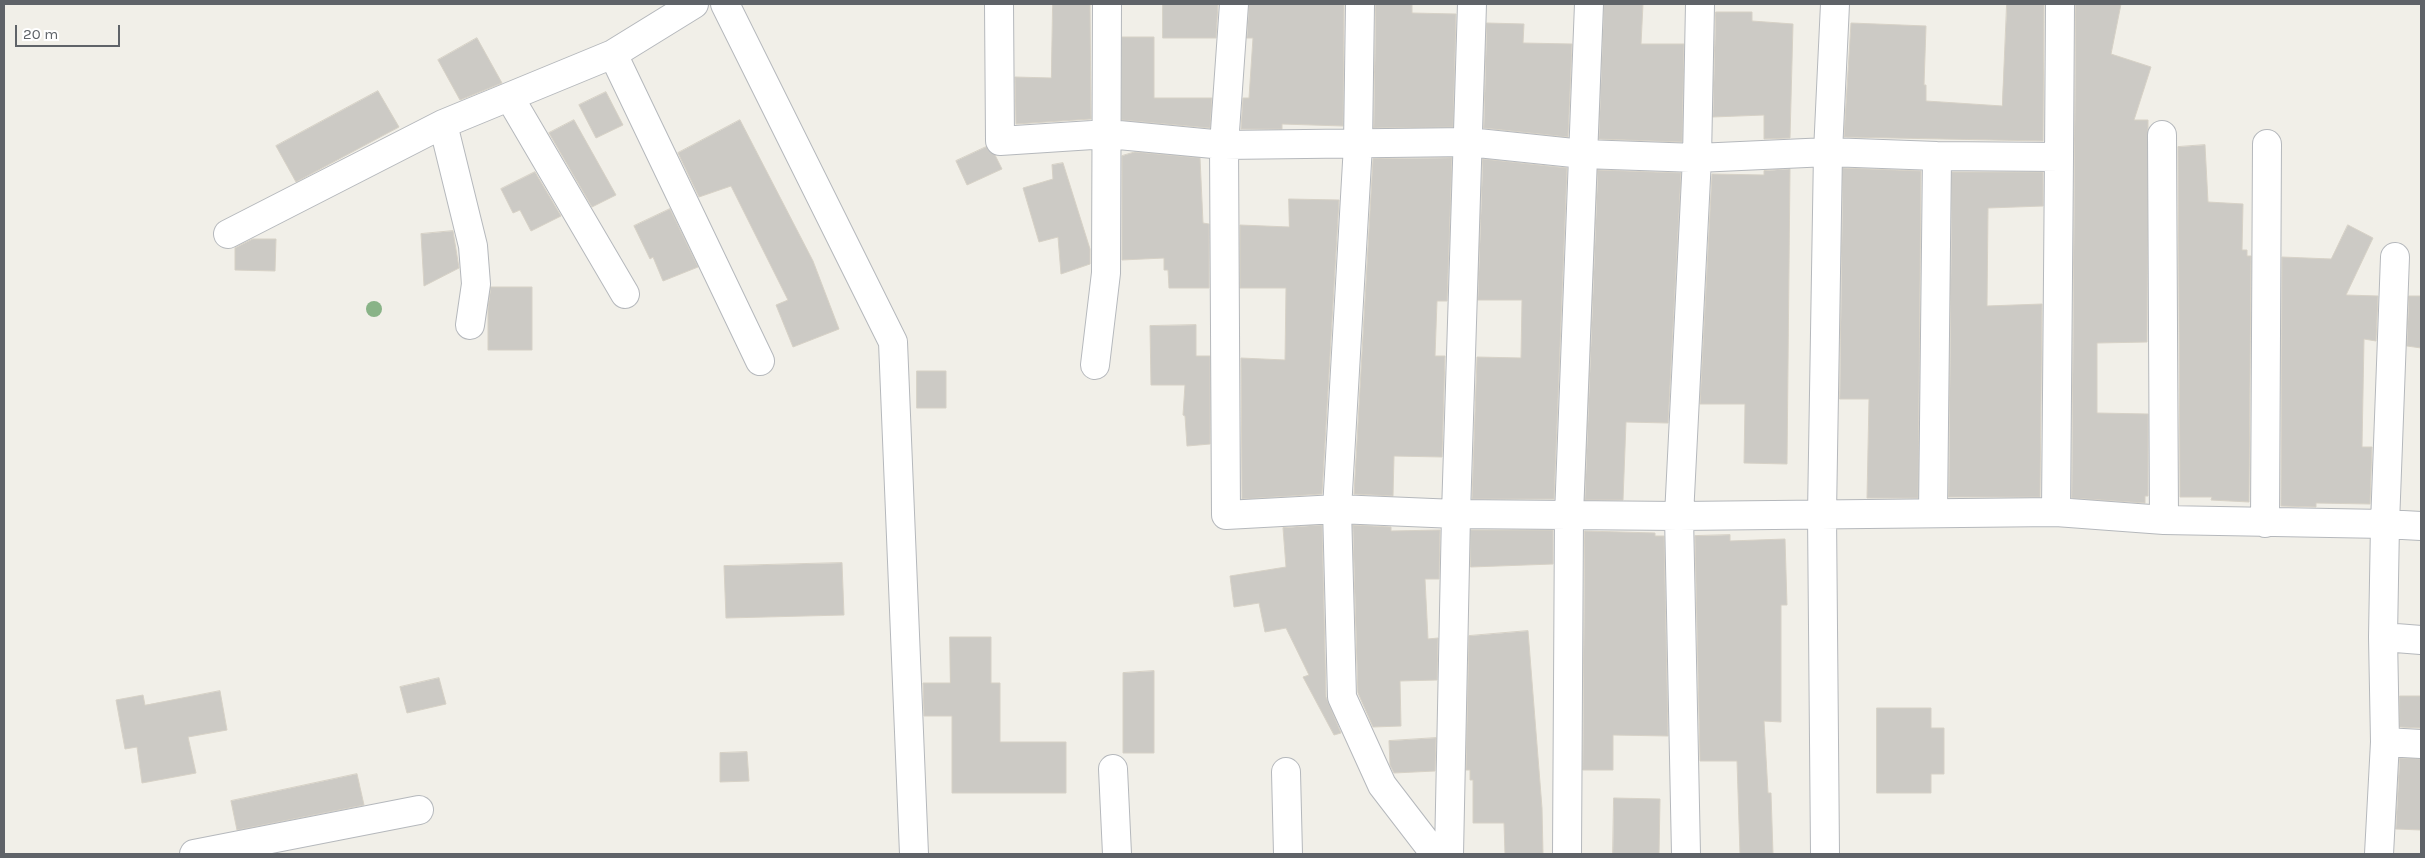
<!DOCTYPE html>
<style>
body{margin:0}
#map{position:relative;width:2425px;height:858px;overflow:hidden;background:#f1efe8;font-family:Karla,sans-serif}
canvas{display:block}
.frame{position:absolute;inset:0;border:5px solid #5f6368;pointer-events:none}
.scale{position:absolute;left:15px;top:25px;width:105px;height:22px;box-sizing:border-box;border:2px solid #5f6368;border-top:0;padding-left:6px;font-size:15px;line-height:18px;white-space:nowrap;color:#5f6368;-webkit-text-stroke:4px #fff;paint-order:stroke}
</style>
<div id="map">
<canvas width="2425" height="858"></canvas>
<div class="frame"></div>
<div class="scale">20 m</div>
</div>
<script>
const c = document.querySelector('canvas').getContext('2d');
c.lineJoin = 'round';
function paint(path, color) {
  c.fillStyle = color;
  c.fill(path, 'evenodd');
}
function stroke(path, color, width, dash) {
  c.strokeStyle = color;
  c.lineWidth = width;
  c.lineCap = dash ? 'butt' : 'round';
  c.setLineDash(dash || []);
  c.stroke(path);
}
const building = new Path2D(`
 M 1053,4 L 1090,4 L 1091,119 L 1016,124 L 1015,77 L 1051,78 Z
 M 1163,4 L 1218,4 L 1216,38 L 1163,38 Z
 M 1249,4 L 1344,4 L 1343,126 L 1282,124 L 1282,129 L 1241,129 L 1243,98 L 1249,98 L 1253,38 L 1247,38 Z
 M 1376,4 L 1412,4 L 1412,13 L 1456,14 L 1453,127 L 1374,128 Z
 M 1604,4 L 1643,4 L 1641,44 L 1684,44 L 1682,142 L 1599,139 Z
 M 2007,4 L 2044,4 L 2043,141 L 1844,137 L 1851,23 L 1926,26 L 1924,85 L 1926,85 L 1926,101 L 2002,106 Z
 M 2076,4 L 2121,4 L 2111,54 L 2151,67 L 2134,120 L 2148,120 L 2147,342 L 2097,343 L 2097,413 L 2148,414 L 2148,496 L 2145,496 L 2145,503 L 2072,498 Z
 M 1716,12 L 1752,12 L 1752,21 L 1793,24 L 1790,138 L 1764,139 L 1764,115 L 1713,117 Z
 M 1487,23 L 1524,24 L 1523,43 L 1572,44 L 1568,137 L 1484,128 Z
 M 1122,37 L 1154,37 L 1154,98 L 1212,98 L 1210,128 L 1122,120 Z
 M 477,38 L 502,83 L 460,100 L 438,60 Z
 M 378,91 L 399,127 L 296,182 L 276,146 Z
 M 606,92 L 623,125 L 596,138 L 579,105 Z
 M 574,120 L 616,195 L 592,207 L 549,133 Z
 M 740,120 L 813,261 L 839,329 L 793,347 L 776,305 L 788,300 L 731,186 L 699,197 L 678,153 Z
 M 2205,145 L 2208,202 L 2243,204 L 2242,250 L 2247,250 L 2247,256 L 2251,256 L 2249,502 L 2211,500 L 2212,497 L 2180,497 L 2178,147 Z
 M 986,147 L 995,155 L 1002,169 L 967,185 L 956,161 Z
 M 1135,152 L 1200,158 L 1203,223 L 1209,224 L 1209,288 L 1169,288 L 1168,270 L 1164,270 L 1164,258 L 1122,260 L 1122,156 Z
 M 1452,158 L 1447,301 L 1437,301 L 1435,356 L 1445,356 L 1442,457 L 1394,456 L 1393,496 L 1354,494 L 1373,159 Z
 M 1483,159 L 1567,168 L 1554,499 L 1472,499 L 1477,357 L 1521,358 L 1522,300 L 1478,300 Z
 M 1063,163 L 1090,249 L 1090,264 L 1061,274 L 1058,237 L 1039,242 L 1023,188 L 1053,179 L 1052,165 Z
 M 1843,168 L 1921,171 L 1918,498 L 1867,498 L 1869,399 L 1840,399 Z
 M 1790,169 L 1787,464 L 1744,463 L 1745,404 L 1700,404 L 1712,174 L 1764,175 L 1764,171 Z
 M 1598,170 L 1681,173 L 1668,423 L 1626,422 L 1623,500 L 1585,500 Z
 M 535,172 L 561,216 L 531,231 L 520,210 L 513,213 L 501,189 Z
 M 1952,172 L 2043,172 L 2043,206 L 1988,208 L 1987,306 L 2042,304 L 2040,497 L 1949,497 Z
 M 1289,199 L 1339,200 L 1322,494 L 1242,499 L 1241,358 L 1285,360 L 1286,288 L 1240,288 L 1240,225 L 1289,227 Z
 M 670,209 L 698,267 L 663,281 L 653,257 L 650,259 L 634,226 Z
 M 2348,225 L 2373,238 L 2346,295 L 2378,296 L 2376,341 L 2364,339 L 2362,447 L 2372,447 L 2370,504 L 2316,503 L 2316,507 L 2281,506 L 2282,257 L 2331,259 Z
 M 453,231 L 459,268 L 424,286 L 421,234 Z
 M 253,239 L 276,239 L 275,271 L 235,270 L 235,248 Z
 M 491,287 L 532,287 L 532,350 L 488,350 L 488,309 Z
 M 2409,296 L 2421,296 L 2421,348 L 2407,346 Z
 M 1196,325 L 1196,356 L 1210,356 L 1210,444 L 1187,446 L 1185,416 L 1183,415 L 1185,385 L 1151,385 L 1150,326 Z
 M 917,371 L 946,371 L 946,408 L 917,408 Z
 M 1322,525 L 1326,697 L 1341,733 L 1334,735 L 1303,677 L 1309,675 L 1286,628 L 1265,632 L 1259,603 L 1234,607 L 1230,576 L 1286,567 L 1283,528 Z
 M 1353,525 L 1391,527 L 1391,531 L 1440,530 L 1439,579 L 1425,579 L 1428,639 L 1438,638 L 1437,680 L 1400,681 L 1401,726 L 1373,727 L 1358,693 Z
 M 1471,530 L 1553,530 L 1553,564 L 1471,567 Z
 M 1585,531 L 1655,533 L 1655,536 L 1664,536 L 1668,736 L 1613,735 L 1613,770 L 1583,770 Z
 M 1730,535 L 1730,541 L 1785,539 L 1787,605 L 1781,605 L 1781,722 L 1764,721 L 1768,793 L 1771,793 L 1773,854 L 1740,854 L 1737,761 L 1700,761 L 1695,536 Z
 M 842,563 L 844,615 L 726,618 L 724,566 Z
 M 1528,631 L 1542,808 L 1543,854 L 1505,854 L 1504,823 L 1473,823 L 1473,780 L 1470,780 L 1470,770 L 1466,770 L 1469,636 Z
 M 950,637 L 991,637 L 991,683 L 1000,683 L 1000,742 L 1066,742 L 1066,793 L 952,793 L 952,716 L 924,716 L 923,683 L 950,683 Z
 M 1154,671 L 1154,753 L 1123,753 L 1123,673 Z
 M 439,678 L 446,704 L 407,713 L 400,687 Z
 M 220,691 L 227,730 L 188,737 L 196,773 L 142,783 L 137,747 L 125,749 L 116,700 L 143,695 L 145,705 Z
 M 2400,696 L 2421,696 L 2421,728 L 2400,727 Z
 M 1877,708 L 1931,708 L 1931,728 L 1944,728 L 1944,774 L 1931,774 L 1931,793 L 1877,793 Z
 M 1436,738 L 1435,771 L 1394,773 L 1390,765 L 1389,741 Z
 M 747,752 L 749,781 L 720,782 L 720,753 Z
 M 2400,758 L 2421,759 L 2421,830 L 2396,829 Z
 M 357,774 L 364,805 L 237,830 L 231,801 Z
 M 1614,798 L 1660,799 L 1659,854 L 1613,854 Z`);
paint(building, '#cccac5');
stroke(building, '#d6d1c6', 1);
const minor = new Path2D(`
 M 725,4 L 893,342 L 914,854
 M 999,4 L 1000,141 L 1108,134 L 1224,145 L 1468,142 L 1583,154 L 1697,158 L 1828,152 L 1937,156 L 2059,157 L 2060,4
 M 1234,4 L 1224,145 L 1226,515 L 1337,509 L 1342,697 L 1382,785 L 1435,854
 M 1360,4 L 1358,145 L 1337,509 L 1456,514 L 1679,516 L 2056,512 L 2164,520 L 2385,524 L 2383,637 L 2385,742 L 2379,854
 M 613,54 L 760,361
 M 510,98 L 625,294
 M 443,124 L 473,246 L 476,284 L 470,325
 M 2162,135 L 2164,520
 M 228,234 L 443,124 L 613,54 L 694,4
 M 2395,257 L 2385,524 L 2421,526
 M 1095,365 L 1106,273 L 1107,4
 M 2056,512 L 2059,157
 M 1933,513 L 1937,156
 M 2265,523 L 2267,144
 M 2383,637 L 2421,640
 M 2385,742 L 2421,744
 M 1113,769 L 1117,854
 M 1286,772 L 1288,854
 M 194,854 L 419,810
 M 1449,854 L 1456,514 L 1472,4
 M 1567,854 L 1569,515 L 1589,4
 M 1686,854 L 1679,516 L 1697,158 L 1700,4
 M 1825,854 L 1822,514 L 1828,152 L 1835,4`);
stroke(minor, '#b5b8bc', 30);
stroke(minor, '#fff', 28);
c.fillStyle = '#89b387';
for (const [x, y] of [
 [374,309]
]) {
  c.beginPath();
  c.arc(x, y, 8, 0, 2 * Math.PI);
  c.fill();
}
</script>
